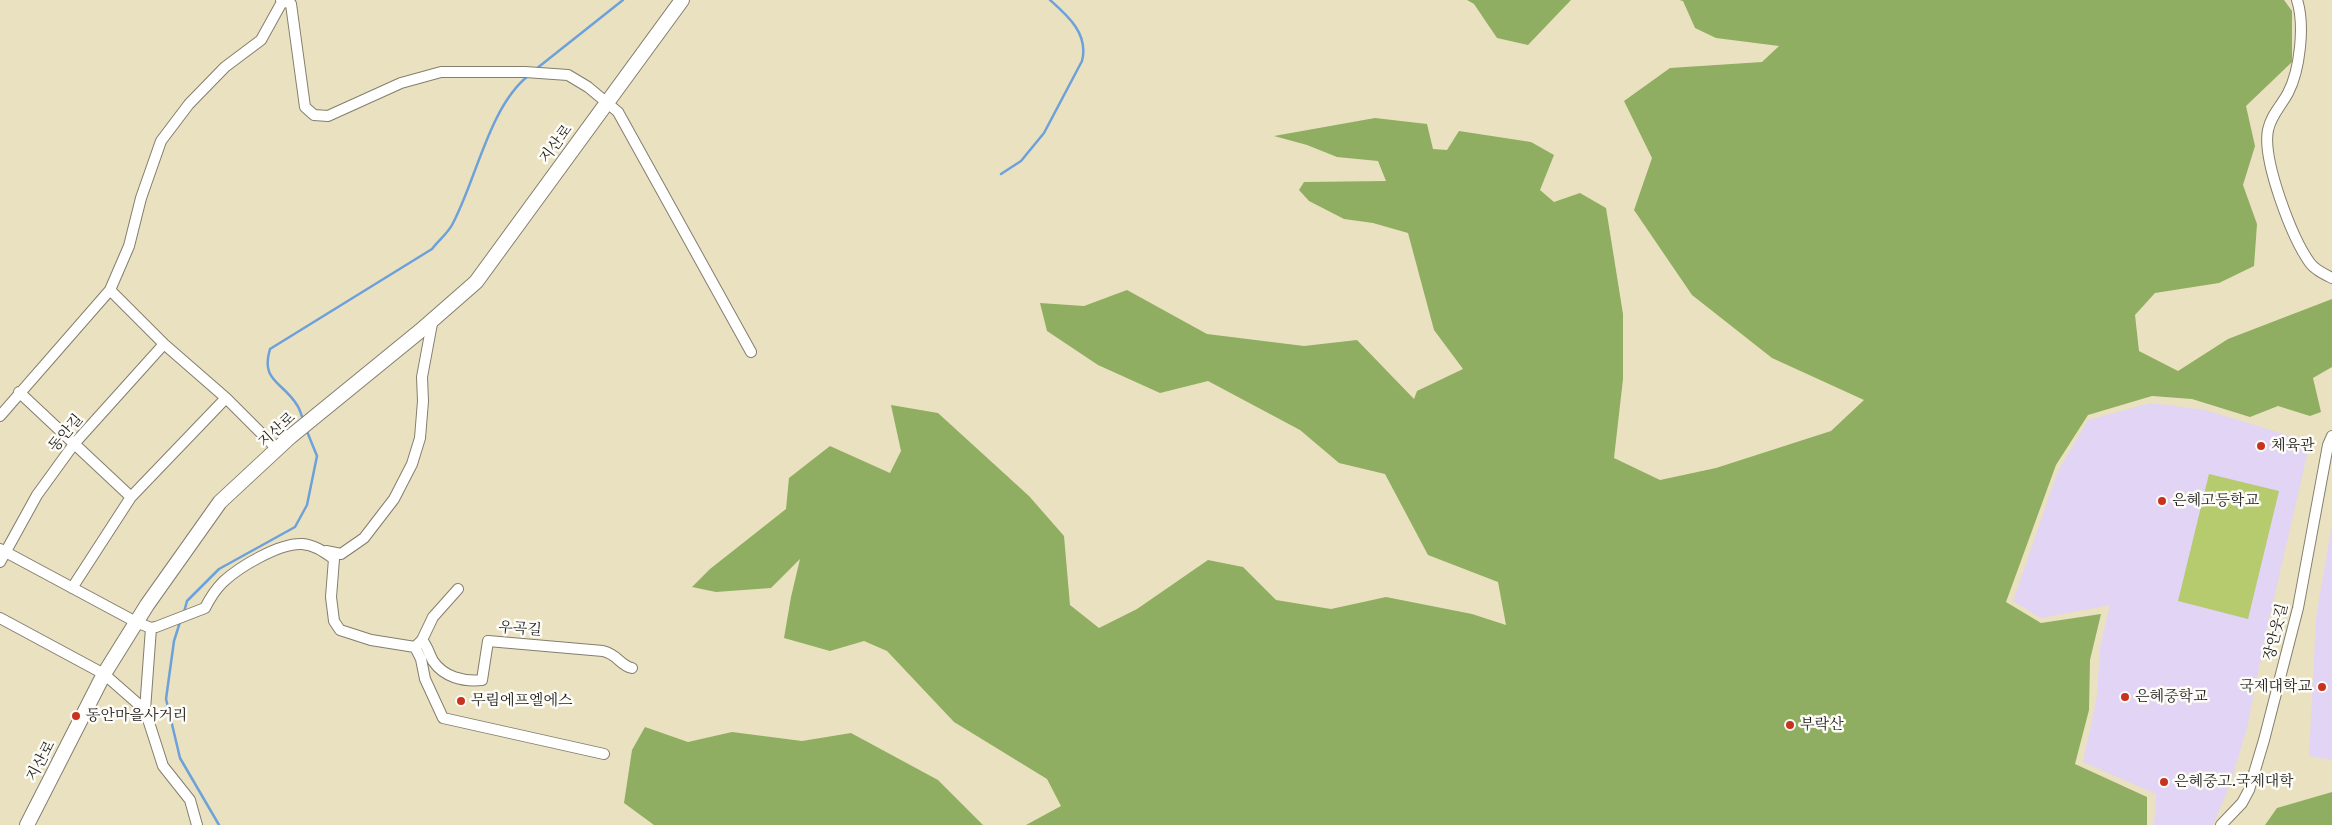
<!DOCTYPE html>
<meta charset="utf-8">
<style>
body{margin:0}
canvas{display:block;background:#eae1c0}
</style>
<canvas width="2332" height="825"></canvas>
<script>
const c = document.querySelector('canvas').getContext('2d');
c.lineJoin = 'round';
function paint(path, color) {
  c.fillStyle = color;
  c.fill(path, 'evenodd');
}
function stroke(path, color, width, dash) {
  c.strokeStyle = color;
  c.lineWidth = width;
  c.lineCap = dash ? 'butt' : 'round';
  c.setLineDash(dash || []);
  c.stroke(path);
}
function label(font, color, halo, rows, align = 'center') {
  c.font = font + ' "Libre Caslon Text","Noto Serif KR",serif';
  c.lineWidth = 5;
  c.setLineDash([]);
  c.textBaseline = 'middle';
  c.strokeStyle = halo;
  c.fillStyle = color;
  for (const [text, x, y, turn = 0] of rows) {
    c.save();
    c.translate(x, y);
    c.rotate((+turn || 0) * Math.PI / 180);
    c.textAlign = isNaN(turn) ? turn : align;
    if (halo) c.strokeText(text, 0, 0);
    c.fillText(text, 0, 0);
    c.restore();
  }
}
paint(new Path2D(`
 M 2151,403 L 2205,410 L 2310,442 L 2268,624 L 2247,728 L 2230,785 L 2213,825 L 2154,825 L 2156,794 L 2083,762 L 2097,696 L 2100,647 L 2110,605 L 2041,618 L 2013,601 L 2058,471 L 2088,420 Z
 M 2332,523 L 2332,760 L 2309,756 L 2316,618 Z`), '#e1d4f4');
paint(new Path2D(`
 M 2209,474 L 2279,491 L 2248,619 L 2178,601 Z`), '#b6ca6e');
paint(new Path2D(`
 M 1467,0 L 1571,0 L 1528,45 L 1497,38 L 1474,4 Z
 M 1679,0 L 2284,0 L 2292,11 L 2292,62 L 2246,106 L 2255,146 L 2243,185 L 2257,224 L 2254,266 L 2219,283 L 2155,293 L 2135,315 L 2139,351 L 2178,371 L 2228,339 L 2332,299 L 2332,367 L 2313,378 L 2321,412 L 2310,416 L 2278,406 L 2250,417 L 2192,399 L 2152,396 L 2088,415 L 2056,465 L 2006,602 L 2041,623 L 2101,614 L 2090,660 L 2089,710 L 2075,764 L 2147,797 L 2147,825 L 1026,825 L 1061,806 L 1047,779 L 954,722 L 887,651 L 864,641 L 830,651 L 784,638 L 791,597 L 800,559 L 771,588 L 716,592 L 692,587 L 710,569 L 786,509 L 789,478 L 830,446 L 890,473 L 901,451 L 891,405 L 938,413 L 1029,496 L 1064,536 L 1070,605 L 1099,628 L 1137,609 L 1208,560 L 1243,567 L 1276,600 L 1331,609 L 1386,597 L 1472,614 L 1506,625 L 1498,582 L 1428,555 L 1385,474 L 1339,463 L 1300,430 L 1208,381 L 1160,393 L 1098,365 L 1047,331 L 1040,303 L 1084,306 L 1127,290 L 1207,334 L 1304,346 L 1357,340 L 1414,399 L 1417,391 L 1463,369 L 1434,330 L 1408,233 L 1373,223 L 1344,219 L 1309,201 L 1299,190 L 1304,182 L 1386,181 L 1378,161 L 1337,157 L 1307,145 L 1274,136 L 1375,118 L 1427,124 L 1433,149 L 1447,150 L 1459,131 L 1531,142 L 1554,155 L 1540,190 L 1554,202 L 1580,193 L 1606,208 L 1623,314 L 1623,379 L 1614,458 L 1660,480 L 1716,468 L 1831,431 L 1864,400 L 1772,358 L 1692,295 L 1634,210 L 1652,158 L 1624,101 L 1670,68 L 1762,62 L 1779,46 L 1716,38 L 1695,28 L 1683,1 Z
 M 645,727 L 688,742 L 732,732 L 802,741 L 851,733 L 938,780 L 983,825 L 654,825 L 624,803 L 632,750 Z
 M 2332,792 L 2332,825 L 2265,825 L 2277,808 Z`), '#90ae61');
stroke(new Path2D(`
 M 536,69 L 623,0
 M 1001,174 L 1021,161 L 1044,133 L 1082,61 C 1089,34 1068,16 1050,0
 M 303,419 C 301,415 300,409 297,405 C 283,382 260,381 270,349 L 432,249 C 438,241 447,234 452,225 C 476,181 489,107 528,76
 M 184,612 L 187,601 L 219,569 L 295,527 L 307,505 L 317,456 L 306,429
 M 180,622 L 174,641 L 166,699 L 180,758 L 219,825`), '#6da1d9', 2.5);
const minor = new Path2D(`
 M 281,0 L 291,4 L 305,107 L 314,115 L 328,116 L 401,83 L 441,72 L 525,72 L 568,75 L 588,87 L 618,112 L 751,352
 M 2297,0 C 2305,25 2300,70 2288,93 C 2281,106 2271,115 2268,130 C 2262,160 2292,238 2310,263 C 2315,270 2324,274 2332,278
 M 110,290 L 129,246 L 141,198 L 161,141 L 189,104 L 225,67 L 261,40 L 282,2
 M 19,392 L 131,497
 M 0,416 L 110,290 L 164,344 L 226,398 L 278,450
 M 0,549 L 136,622 L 151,628 L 156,627 L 205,608 C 210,598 215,590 223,582 C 239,567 279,543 302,544 C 315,545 324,552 334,559 L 331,597 L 334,621 L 340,630 L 371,640 L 415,647 L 421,659 L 425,679 L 443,718 L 604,754
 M 326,551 L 341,554 L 364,538 L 394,499 L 412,464 L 420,438 L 423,401 L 422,377 L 433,318
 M 0,562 L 37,495 L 74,444 L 164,344
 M 72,588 L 131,497 L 226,398
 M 0,618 L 104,674 L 145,710
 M 151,628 L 145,710 L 163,766 L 190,800 L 197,825
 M 422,640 L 433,617 L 458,589
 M 415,647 L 422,640 C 428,647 429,654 433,661 C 444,677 463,682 482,680 L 488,641 L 603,651 C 619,655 619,665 632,668
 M 2221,825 L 2242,803 L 2249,790 L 2264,740 L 2298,608 L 2328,445 L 2332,436`);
const secondary = new Path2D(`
 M 27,825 L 104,674 L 147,605 L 220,502 L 290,437 L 420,331 L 476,282 L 682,0`);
stroke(minor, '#837e6e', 12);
stroke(secondary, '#837e6e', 16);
stroke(minor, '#fff', 10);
stroke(secondary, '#fff', 14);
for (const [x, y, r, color] of [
 [2261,446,5,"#c8321e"],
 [2162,501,5,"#c8321e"],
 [2322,687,5,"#c8321e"],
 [2125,697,5,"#c8321e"],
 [461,701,5,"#c8321e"],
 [76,716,5,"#c8321e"],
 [1790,725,5,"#c8321e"],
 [2164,782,5,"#c8321e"]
]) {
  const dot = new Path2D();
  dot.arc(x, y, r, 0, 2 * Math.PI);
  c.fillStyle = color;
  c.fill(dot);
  stroke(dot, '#fdfcf7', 2);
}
label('15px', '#1c1c1c', '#fdfcf7', [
 ["지산로",556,144,-53],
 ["지산로",277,430,-42],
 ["동안길",66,433,-50],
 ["우곡길",520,629,4],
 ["장안웃길",2276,632,-76],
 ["지산로",41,761,-62]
]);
label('15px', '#1c1c1c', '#fdfcf7', [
 ["체육관",2271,446],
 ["은혜고등학교",2172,501],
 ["국제대학교",2312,687,"right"],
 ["은혜중학교",2135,697],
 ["무림에프엘에스",471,701],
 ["동안마을사거리",86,716],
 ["부락산",1800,725],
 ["은혜중고.국제대학",2174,782]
], 'left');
</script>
